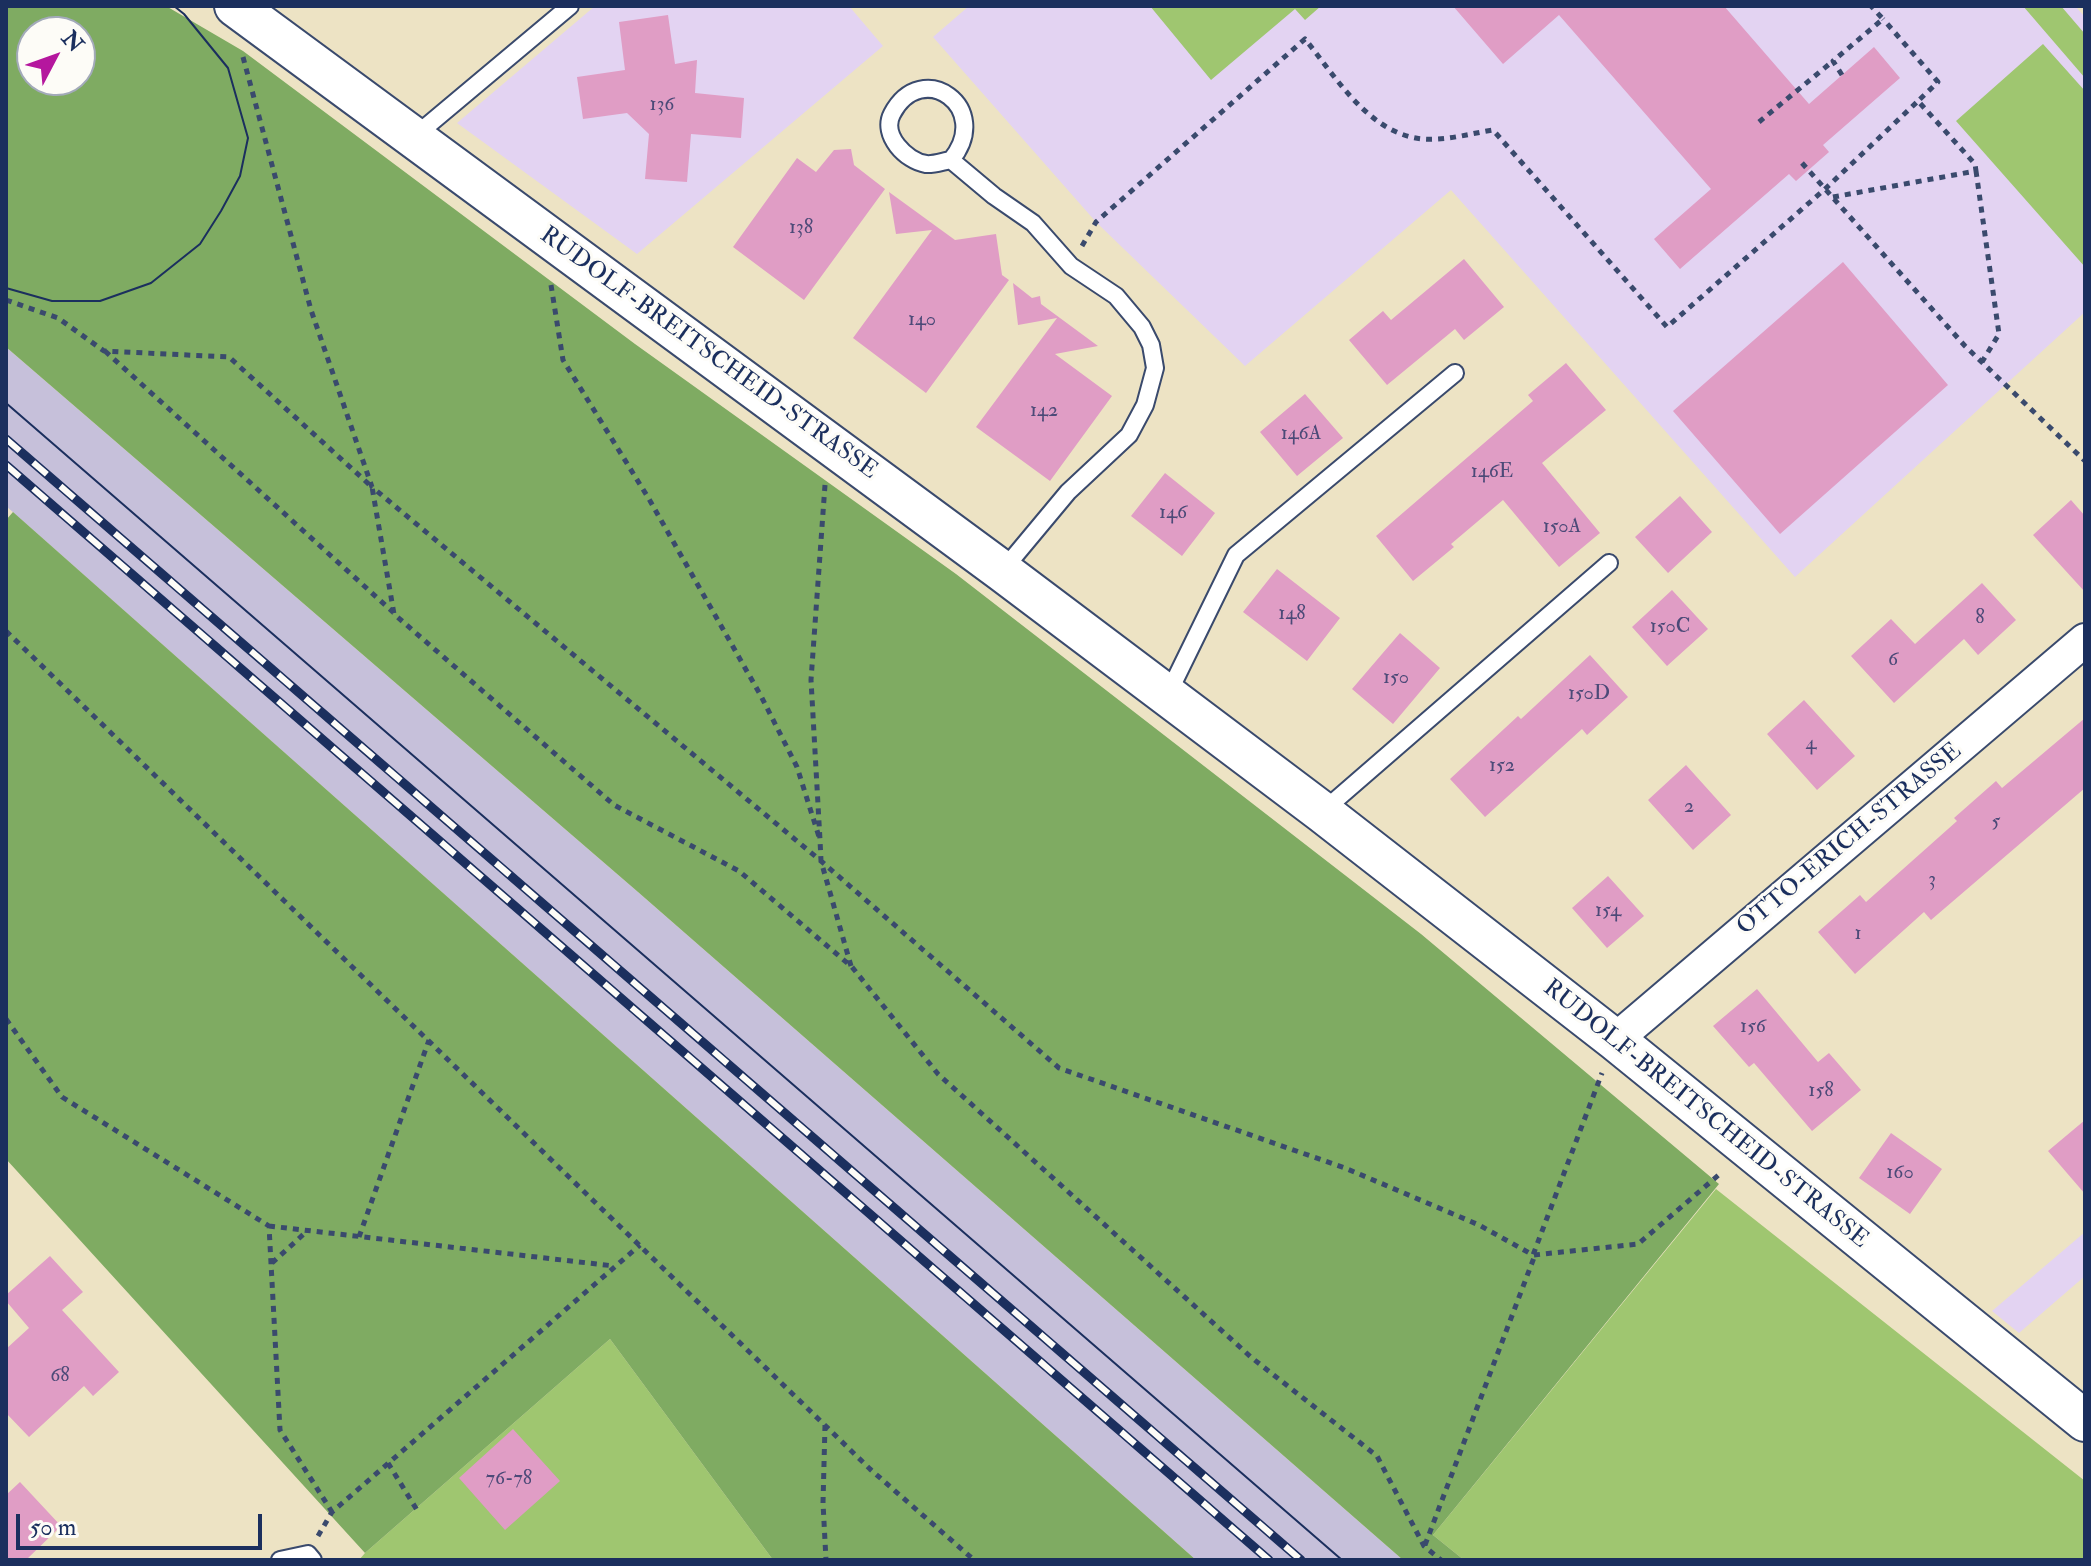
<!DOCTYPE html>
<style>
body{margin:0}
#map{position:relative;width:2091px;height:1566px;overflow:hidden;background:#ede3c4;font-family:"IM FELL Double Pica",serif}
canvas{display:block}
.frame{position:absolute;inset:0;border:8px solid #1b2f5e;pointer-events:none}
.north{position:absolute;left:16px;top:16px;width:80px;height:80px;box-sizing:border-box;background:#fdfcf7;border:2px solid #a3aaba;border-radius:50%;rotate:49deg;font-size:22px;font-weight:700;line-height:32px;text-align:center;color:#1b2f5e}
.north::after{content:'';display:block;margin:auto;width:28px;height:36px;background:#b5179e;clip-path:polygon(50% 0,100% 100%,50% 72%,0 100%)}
.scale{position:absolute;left:16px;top:1514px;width:246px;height:36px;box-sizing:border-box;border:4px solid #1b2f5e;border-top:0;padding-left:10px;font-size:24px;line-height:28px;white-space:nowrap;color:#1b2f5e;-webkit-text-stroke:6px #fdfcf7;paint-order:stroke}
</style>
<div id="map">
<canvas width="2091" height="1566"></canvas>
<div class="frame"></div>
<div class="north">N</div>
<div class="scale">50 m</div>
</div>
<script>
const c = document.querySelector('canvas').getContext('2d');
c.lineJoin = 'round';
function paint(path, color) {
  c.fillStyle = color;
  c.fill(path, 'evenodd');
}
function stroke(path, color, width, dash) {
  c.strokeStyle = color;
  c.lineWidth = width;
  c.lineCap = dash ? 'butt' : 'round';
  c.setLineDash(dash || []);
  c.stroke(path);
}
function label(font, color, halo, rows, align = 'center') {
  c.font = font + ' "IM FELL Double Pica",serif';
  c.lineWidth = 6;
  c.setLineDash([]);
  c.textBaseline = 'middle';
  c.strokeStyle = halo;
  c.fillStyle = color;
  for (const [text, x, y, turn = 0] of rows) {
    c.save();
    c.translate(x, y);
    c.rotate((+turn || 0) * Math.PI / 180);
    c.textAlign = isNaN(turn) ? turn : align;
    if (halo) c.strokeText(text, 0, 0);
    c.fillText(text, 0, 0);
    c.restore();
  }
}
paint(new Path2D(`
 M 595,6 L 849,6 L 883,46 L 637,254 L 457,123 Z
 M 969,6 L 2075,6 L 2085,17 L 2085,312 L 1795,577 L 1451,190 L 1245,366 L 1096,222 L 933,37 Z
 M 2085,1232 L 2085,1276 L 2019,1333 L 1992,1311 Z`), '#e3d3f2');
paint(new Path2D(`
 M 6,347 L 638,892 L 1403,1560 L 1196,1560 L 6,506 Z`), '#c6c0da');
paint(new Path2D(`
 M 1150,6 L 1321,6 L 1305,20 L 1295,9 L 1211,80 Z
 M 2023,6 L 2061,6 L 2085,34 L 2085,78 Z
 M 2043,44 L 2085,91 L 2085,267 L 1956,121 Z
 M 1716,1189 L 2085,1481 L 2085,1560 L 1464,1560 L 1433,1535 Z
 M 610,1339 L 773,1560 L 359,1560 L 365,1553 Z`), '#9fc670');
paint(new Path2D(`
 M 6,6 L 166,6 L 243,51 L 635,344 L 956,574 L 1421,934 L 1719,1184 L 1433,1535 L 1464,1560 L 1403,1560 L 638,892 L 6,347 ZM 32,32 L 80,32 L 80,80 L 32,80 Z
 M 13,512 L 1196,1560 L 773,1560 L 610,1339 L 365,1553 L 6,1159 L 6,520 Z`), '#7fab62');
paint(new Path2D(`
 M 1453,6 L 1724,6 L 1809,104 L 1874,47 L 1900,78 L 1823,145 L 1829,152 L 1796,181 L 1789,174 L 1680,269 L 1654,239 L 1711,189 L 1559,15 L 1503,64 Z
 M 668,15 L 675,64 L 697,60 L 695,93 L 744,98 L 741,138 L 691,134 L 687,182 L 645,179 L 649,134 L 627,113 L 583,119 L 577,77 L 625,70 L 619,22 Z
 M 851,149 L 854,165 L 885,189 L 804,300 L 733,247 L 797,158 L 816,172 L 834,150 Z
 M 889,192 L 955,240 L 996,234 L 1002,275 L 1009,280 L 926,393 L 853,338 L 932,230 L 896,234 Z
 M 1464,259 L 1504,307 L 1464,340 L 1455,329 L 1387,385 L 1349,340 L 1383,311 L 1391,320 Z
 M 1843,262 L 1948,385 L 1780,534 L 1673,411 Z
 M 1013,283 L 1032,298 L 1040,296 L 1041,304 L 1098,346 L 1055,354 L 1112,396 L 1050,481 L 976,427 L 1057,318 L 1018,325 Z
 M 1566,363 L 1606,410 L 1542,463 L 1600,533 L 1559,567 L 1503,500 L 1451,544 L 1454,547 L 1413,581 L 1376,536 L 1533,401 L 1528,395 Z
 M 1305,394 L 1343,438 L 1297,476 L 1260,432 Z
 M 1165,473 L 1215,513 L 1182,556 L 1131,516 Z
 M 1680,496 L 1712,532 L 1668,573 L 1635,537 Z
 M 2071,500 L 2085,516 L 2085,592 L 2033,535 Z
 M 1277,569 L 1340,618 L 1307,661 L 1243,612 Z
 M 1982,583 L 2016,620 L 1978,655 L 1964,639 L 1894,703 L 1851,656 L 1891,619 L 1915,644 Z
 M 1672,590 L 1708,629 L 1667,666 L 1632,627 Z
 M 1400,633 L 1440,668 L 1393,724 L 1352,689 Z
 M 1590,655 L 1628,697 L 1587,735 L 1582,729 L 1485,817 L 1450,779 L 1518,716 L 1521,719 Z
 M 1804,700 L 1855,756 L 1817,790 L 1767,734 Z
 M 2085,718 L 2085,788 L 1931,920 L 1924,912 L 1855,974 L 1818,932 L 1860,895 L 1866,902 L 1957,821 L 1954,818 L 1996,781 L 2002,788 Z
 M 1686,765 L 1731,815 L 1693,850 L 1648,800 Z
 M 1608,876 L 1644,916 L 1607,948 L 1572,908 Z
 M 1757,989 L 1818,1062 L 1829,1053 L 1861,1090 L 1812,1131 L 1754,1063 L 1749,1067 L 1713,1026 Z
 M 2085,1120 L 2085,1194 L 2048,1151 Z
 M 1891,1133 L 1942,1169 L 1910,1214 L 1859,1178 Z
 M 50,1256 L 83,1292 L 62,1310 L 119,1372 L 93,1396 L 84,1386 L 29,1437 L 6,1413 L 6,1349 L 29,1328 L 6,1301 L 6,1295 Z
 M 513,1429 L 560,1481 L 505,1530 L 459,1478 Z
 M 20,1482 L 61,1526 L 26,1560 L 6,1560 L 6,1495 Z`), '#e09dc5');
const service = new Path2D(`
 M 415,136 L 570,6
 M 951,160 C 944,161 933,165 926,164 C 906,161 881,135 892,114 C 922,57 994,108 951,160 L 994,196 L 1033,223 L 1071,266 L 1116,296 L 1142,327 L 1151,345 L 1155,368 L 1145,405 L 1129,435 L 1068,492 L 1003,570
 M 1168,694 L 1236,555 L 1455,373
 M 1323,811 L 1609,563
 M 280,1560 L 308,1554 L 313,1560`);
const minor = new Path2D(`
 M 1615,1040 L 2085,640`);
const tertiary = new Path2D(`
 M 235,6 L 1002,571 L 1322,812 L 1615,1040 L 2085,1421`);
stroke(service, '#3a4a6d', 20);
stroke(minor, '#3a4a6d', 36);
stroke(tertiary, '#3a4a6d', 44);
stroke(new Path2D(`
 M 243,57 L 311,310 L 372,487 L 821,861 L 1059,1068 L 1345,1168 L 1479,1225 L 1533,1255 L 1602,1073
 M 1842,75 L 1833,61 L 1883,19 L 1871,6
 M 1759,122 L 1833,61
 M 1802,163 L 1965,346 L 2085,461
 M 1976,171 L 1999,334 L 1982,362
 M 1833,197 L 1976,171 L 1975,164 L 1918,101 L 1938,82 L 1883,19
 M 1082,246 L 1096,222 L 1305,39 C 1339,81 1375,144 1437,139 C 1456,138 1474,133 1493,130 L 1667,327 L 1825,189 L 1918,101
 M 551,285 L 563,360 L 649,499 L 761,696 L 797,767 L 820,840
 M 6,300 L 58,318 L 104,351 L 229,357 L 372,487 L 394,614 L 614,805 L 739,871 L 852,967 L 938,1074 L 1252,1358 L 1377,1456 L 1424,1546 L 1441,1560
 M 105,351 L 394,613
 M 825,485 L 811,680 L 820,840 L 821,861 L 851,966
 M 6,631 L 870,1469 L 974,1560
 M 6,1019 L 62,1097 L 269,1226 L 280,1430 L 332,1512
 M 269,1226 L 614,1266
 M 359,1237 L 429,1040
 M 1534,1255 L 1638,1244 L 1721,1173
 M 272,1263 L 306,1232
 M 825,1425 L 823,1503 L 826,1560
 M 388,1463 L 417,1510
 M 318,1536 L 332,1512 L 640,1245
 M 1425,1545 L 1535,1255`), '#3a4a6d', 5, [6, 6]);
stroke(service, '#fff', 16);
stroke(minor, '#fff', 32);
stroke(tertiary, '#fff', 40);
stroke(new Path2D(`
 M 6,288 L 52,301 L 100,301 L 151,283 L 200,244 L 221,211 L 240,176 L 248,138 L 228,68 L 184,14 L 174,6
 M 6,403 L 1342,1560`), '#1b2f5e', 2);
const rail = new Path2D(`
 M 6,439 L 1301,1560
 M 6,465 L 1269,1560`);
stroke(rail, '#1b2f5e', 9);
stroke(rail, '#fdfcf7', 6, [18]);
label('20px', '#4c4a78', null, [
 ["136",662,106],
 ["138",801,229],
 ["140",922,321],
 ["142",1044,412],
 ["146A",1301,435],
 ["146E",1492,473],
 ["146",1173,514],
 ["150A",1562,528],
 ["148",1292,615],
 ["8",1980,619],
 ["150C",1670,628],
 ["6",1893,661],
 ["150",1396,679],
 ["150D",1589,695],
 ["4",1811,745],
 ["152",1502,767],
 ["2",1689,808],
 ["5",1996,823],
 ["3",1932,881],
 ["154",1608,912],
 ["1",1858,935],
 ["156",1753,1028],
 ["158",1821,1092],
 ["160",1900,1174],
 ["68",60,1377],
 ["76-78",509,1480]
]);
label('24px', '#1b2f5e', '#fdfcf7', [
 ["RUDOLF-BREITSCHEID-STRASSE",708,354,36],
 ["OTTO-ERICH-STRASSE",1850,840,-40],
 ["RUDOLF-BREITSCHEID-STRASSE",1705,1115,39]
]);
</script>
